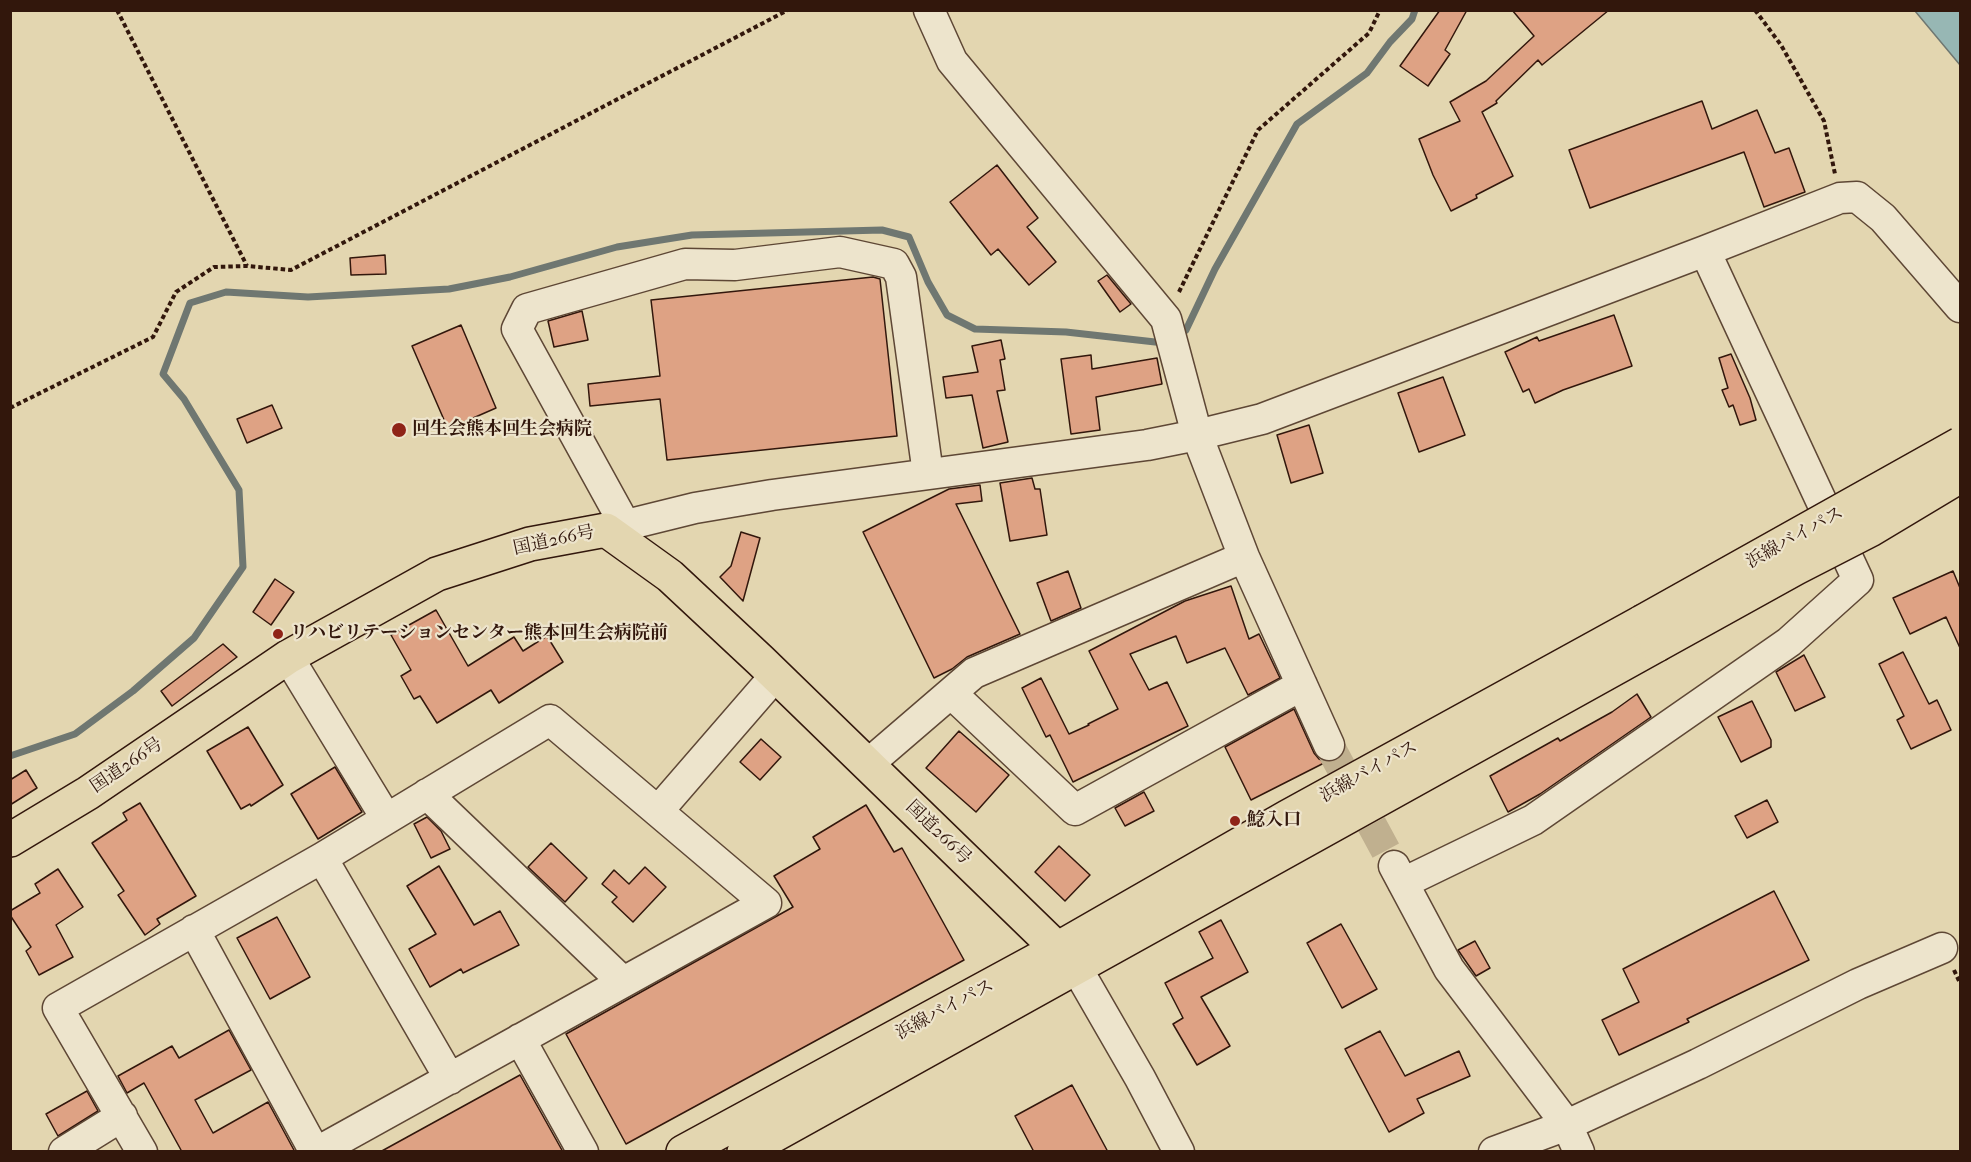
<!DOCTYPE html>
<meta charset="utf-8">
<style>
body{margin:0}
#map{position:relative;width:1971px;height:1162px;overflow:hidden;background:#e3d6b0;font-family:"IM FELL French Canon",serif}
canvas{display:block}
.frame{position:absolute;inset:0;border:12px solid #32170c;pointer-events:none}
</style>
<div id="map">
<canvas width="1971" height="1162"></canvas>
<div class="frame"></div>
</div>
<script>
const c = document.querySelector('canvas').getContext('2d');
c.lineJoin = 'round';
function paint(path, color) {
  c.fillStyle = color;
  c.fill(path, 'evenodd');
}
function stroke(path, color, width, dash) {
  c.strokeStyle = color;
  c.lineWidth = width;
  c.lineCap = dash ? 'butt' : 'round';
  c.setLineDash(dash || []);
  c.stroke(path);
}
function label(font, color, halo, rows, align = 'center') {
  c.font = font + ' "IM FELL French Canon","Noto Serif JP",serif';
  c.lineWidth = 4.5;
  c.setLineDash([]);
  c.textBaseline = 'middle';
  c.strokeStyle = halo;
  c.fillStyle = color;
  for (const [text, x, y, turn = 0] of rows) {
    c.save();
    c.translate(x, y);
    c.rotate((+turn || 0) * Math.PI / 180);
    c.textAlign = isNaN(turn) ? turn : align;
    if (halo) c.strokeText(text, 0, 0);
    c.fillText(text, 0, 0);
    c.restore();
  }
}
const water = new Path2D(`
 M 1915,11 L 1960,11 L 1960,65 Z`);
paint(water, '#97b7b4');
stroke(water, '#6f7771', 1.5);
stroke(new Path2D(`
 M 1179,336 L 1186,330 L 1215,269 L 1297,124 L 1367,73 L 1390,42 L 1412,19 L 1415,10
 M 10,756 L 75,734 L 133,691 L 194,638 L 243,567 L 239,490 L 184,399 L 163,374 L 190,303 L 226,292 L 308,297 L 449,289 L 510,277 L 617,247 L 692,235 L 882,230 L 909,237 L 928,282 L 947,315 L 975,329 L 1066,332 L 1164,343`), '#6f7771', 7);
const building = new Path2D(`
 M 1440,10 L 1467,10 L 1445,50 L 1450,54 L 1428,86 L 1400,66 Z
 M 1512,10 L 1609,10 L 1542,65 L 1538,60 L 1496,101 L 1497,103 L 1482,112 L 1513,176 L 1476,195 L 1477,198 L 1451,211 L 1433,175 L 1419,139 L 1460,121 L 1450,102 L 1486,81 L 1534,36 Z
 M 1702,101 L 1712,129 L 1757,110 L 1775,153 L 1789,148 L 1805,192 L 1764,207 L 1744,152 L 1590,208 L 1569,150 Z
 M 997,165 L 1038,218 L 1027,227 L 1056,262 L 1029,285 L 998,249 L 991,255 L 950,202 Z
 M 385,255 L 386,274 L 351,275 L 350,258 Z
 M 1107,275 L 1131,304 L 1120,312 L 1098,281 Z
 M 873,277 L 880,279 L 897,436 L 667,460 L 660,399 L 590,406 L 588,384 L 660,376 L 651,300 Z
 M 582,311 L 588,340 L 554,347 L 548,321 Z
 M 1614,315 L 1632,366 L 1563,390 L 1535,403 L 1529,389 L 1523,392 L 1505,352 L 1537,337 L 1539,341 Z
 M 461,325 L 496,408 L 448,429 L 412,346 Z
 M 1001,340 L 1005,359 L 1000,360 L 1005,390 L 997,391 L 1008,442 L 983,448 L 972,395 L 946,398 L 943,377 L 978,372 L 972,346 Z
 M 1731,354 L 1750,398 L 1756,420 L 1740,425 L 1733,405 L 1729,407 L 1722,390 L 1728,388 L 1719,358 Z
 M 1091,355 L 1092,369 L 1157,358 L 1162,384 L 1096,397 L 1100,430 L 1071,434 L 1061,359 Z
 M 1443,377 L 1465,435 L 1419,452 L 1398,393 Z
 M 272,405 L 282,428 L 247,443 L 237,419 Z
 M 1309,425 L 1323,473 L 1291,483 L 1277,435 Z
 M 1032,478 L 1035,489 L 1040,489 L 1047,535 L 1010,541 L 1000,483 Z
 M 980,485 L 982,501 L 956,504 L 1020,634 L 967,657 L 952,669 L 934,678 L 863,532 L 949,489 Z
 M 741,532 L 760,538 L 743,601 L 720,577 L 731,566 Z
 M 1068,571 L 1081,608 L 1051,621 L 1037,583 Z
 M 1953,571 L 1960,588 L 1960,648 L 1946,617 L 1910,634 L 1893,598 Z
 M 275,579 L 294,592 L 271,625 L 253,612 Z
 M 1231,586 L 1249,639 L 1259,634 L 1280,678 L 1248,695 L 1225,648 L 1187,663 L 1176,636 L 1130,654 L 1149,690 L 1167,682 L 1188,726 L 1073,782 L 1050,735 L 1046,737 L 1022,688 L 1041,678 L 1069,734 L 1089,725 L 1088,724 L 1118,709 L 1089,651 L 1185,601 Z
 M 436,610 L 468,666 L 514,637 L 523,651 L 547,636 L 563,662 L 499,703 L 491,690 L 437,723 L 420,696 L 414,699 L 401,676 L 411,670 L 391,635 Z
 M 223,644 L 237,657 L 172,706 L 161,691 Z
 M 1903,652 L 1929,704 L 1937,700 L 1951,730 L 1911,749 L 1897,720 L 1904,716 L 1879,664 Z
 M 1804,655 L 1825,697 L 1795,711 L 1776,672 Z
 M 1637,694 L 1651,717 L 1540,794 L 1508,812 L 1490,776 L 1558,738 L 1560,741 L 1612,712 Z
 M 1752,701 L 1771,740 L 1771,747 L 1741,762 L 1718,717 Z
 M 1294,709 L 1314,753 L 1319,759 L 1326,762 L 1251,800 L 1225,747 Z
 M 248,727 L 283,785 L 251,806 L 250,804 L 241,809 L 207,751 Z
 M 959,731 L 1009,775 L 976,812 L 926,768 Z
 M 761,739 L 781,757 L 760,780 L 740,762 Z
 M 335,767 L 362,812 L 318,839 L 291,794 Z
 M 26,770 L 37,788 L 10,805 L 10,780 Z
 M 1144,792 L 1154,811 L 1125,826 L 1115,808 Z
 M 1767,800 L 1778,822 L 1747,838 L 1735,816 Z
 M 140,803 L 196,896 L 157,919 L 160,924 L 145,935 L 118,895 L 124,891 L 92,843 L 127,820 L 123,813 Z
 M 866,805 L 894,852 L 902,848 L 964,960 L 626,1144 L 566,1034 L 793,907 L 774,876 L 820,849 L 813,837 Z
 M 427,817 L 441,831 L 450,849 L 431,858 L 414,824 Z
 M 551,843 L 587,878 L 565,902 L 528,867 Z
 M 1059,846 L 1090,875 L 1065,901 L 1035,872 Z
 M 439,866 L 474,925 L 500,911 L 519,945 L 463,973 L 461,969 L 430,987 L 409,949 L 436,934 L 407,886 Z
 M 645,867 L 666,887 L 633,922 L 612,902 L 617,897 L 602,884 L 614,870 L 629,884 Z
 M 58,869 L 83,907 L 56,925 L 73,957 L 39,975 L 26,951 L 31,947 L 10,915 L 10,911 L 40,893 L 35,884 Z
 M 1774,891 L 1809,960 L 1687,1019 L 1689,1022 L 1619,1055 L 1602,1020 L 1639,1002 L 1623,969 Z
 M 277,917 L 310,977 L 270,999 L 237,938 Z
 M 1221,920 L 1248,972 L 1201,997 L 1230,1046 L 1197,1065 L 1173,1024 L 1183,1018 L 1165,983 L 1213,958 L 1199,932 Z
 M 1341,924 L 1377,989 L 1342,1008 L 1307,943 Z
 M 1475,941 L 1490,968 L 1476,976 L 1458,950 Z
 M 229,1030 L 251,1070 L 195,1100 L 213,1133 L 268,1102 L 295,1152 L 179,1152 L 181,1150 L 144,1083 L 127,1093 L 118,1076 L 172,1046 L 179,1058 Z
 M 1380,1031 L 1405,1076 L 1459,1051 L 1470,1076 L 1417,1099 L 1424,1113 L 1389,1132 L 1345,1049 Z
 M 520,1075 L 563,1152 L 380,1152 Z
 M 1072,1085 L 1108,1152 L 1034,1152 L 1015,1116 Z
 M 87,1091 L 98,1111 L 58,1136 L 46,1114 Z`);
paint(building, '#dea284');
stroke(building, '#32170c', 1.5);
stroke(new Path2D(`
 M 1329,745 L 1394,866`), '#c0b08f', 30, [30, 15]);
const minor = new Path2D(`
 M 929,10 L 952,61 L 1166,319 L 1197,435 L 1244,557 L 1329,745
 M 625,525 L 517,329 L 527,309 L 685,264 L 735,265 L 840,252 L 894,264 L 901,277 L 928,474
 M 606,530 L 695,508 L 772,495 L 1147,445 L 1197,435 L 1262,419 L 1705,251 L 1840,198 L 1857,197 L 1883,218 L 1960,307
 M 288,657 L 386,818
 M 951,693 L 1075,810 L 1302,685
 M 867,765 L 974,673 L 1244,557
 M 427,794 L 623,982
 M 658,811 L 775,676
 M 322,858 L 450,1079
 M 1394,866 L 1449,969 L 1567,1125 L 1579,1152
 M 1403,883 L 1533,820 L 1789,642 L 1858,580 L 1705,251
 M 194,930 L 315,1152
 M 1076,967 L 1140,1078 L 1179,1152
 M 520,1039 L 583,1152
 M 64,1152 L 122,1116
 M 142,1152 L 58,1008 L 322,858 L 550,720 L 766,903 L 317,1152
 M 1494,1152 L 1567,1125 L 1698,1064 L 1858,984 L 1942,948`);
const highway = new Path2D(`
 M 10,840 L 88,793 L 288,657 L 437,574 L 530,544 L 606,530 L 670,576 L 761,661 L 1076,967
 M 683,1152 L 1057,949 L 1287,817 L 1642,622
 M 744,1152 L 1657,645`);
stroke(minor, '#5e4735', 33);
stroke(highway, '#32170c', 36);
stroke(new Path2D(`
 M 117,10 L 247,266
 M 1755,10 L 1781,45 L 1824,121 L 1835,174
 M 1179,292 L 1258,130 L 1369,33 L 1380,10
 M 10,408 L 153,337 L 176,292 L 214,267 L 247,266 L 291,270 L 788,10
 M 1954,970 L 1960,983`), '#32170c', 4, [4.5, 3]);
stroke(minor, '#ede4cc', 30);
stroke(highway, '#e3d6b0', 33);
const highwayBridge = new Path2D(`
 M 1642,622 L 1960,444
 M 1657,645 L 1796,568 L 1870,530 L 1960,476`);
stroke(highwayBridge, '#32170c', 36, []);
stroke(highwayBridge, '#e3d6b0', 33);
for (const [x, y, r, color] of [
 [399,430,8,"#8f2418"],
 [278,634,6,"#8f2418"],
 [1235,821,6,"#8f2418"]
]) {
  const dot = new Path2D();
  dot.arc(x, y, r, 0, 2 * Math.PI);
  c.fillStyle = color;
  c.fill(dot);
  stroke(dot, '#ede4cc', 2);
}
label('bold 18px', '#32170c', '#ede4cc', [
 ["回生会熊本回生会病院",412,430],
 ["リハビリテーションセンター熊本回生会病院前",290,634],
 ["鯰入口",1247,821]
], 'left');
label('18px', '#32170c', '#ede4cc', [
 ["浜線バイパス",1795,538,-29],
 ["国道266号",554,541,-12],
 ["国道266号",127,766,-34],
 ["浜線バイパス",1369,772,-29],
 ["国道266号",938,833,44],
 ["浜線バイパス",945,1010,-28]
]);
</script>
